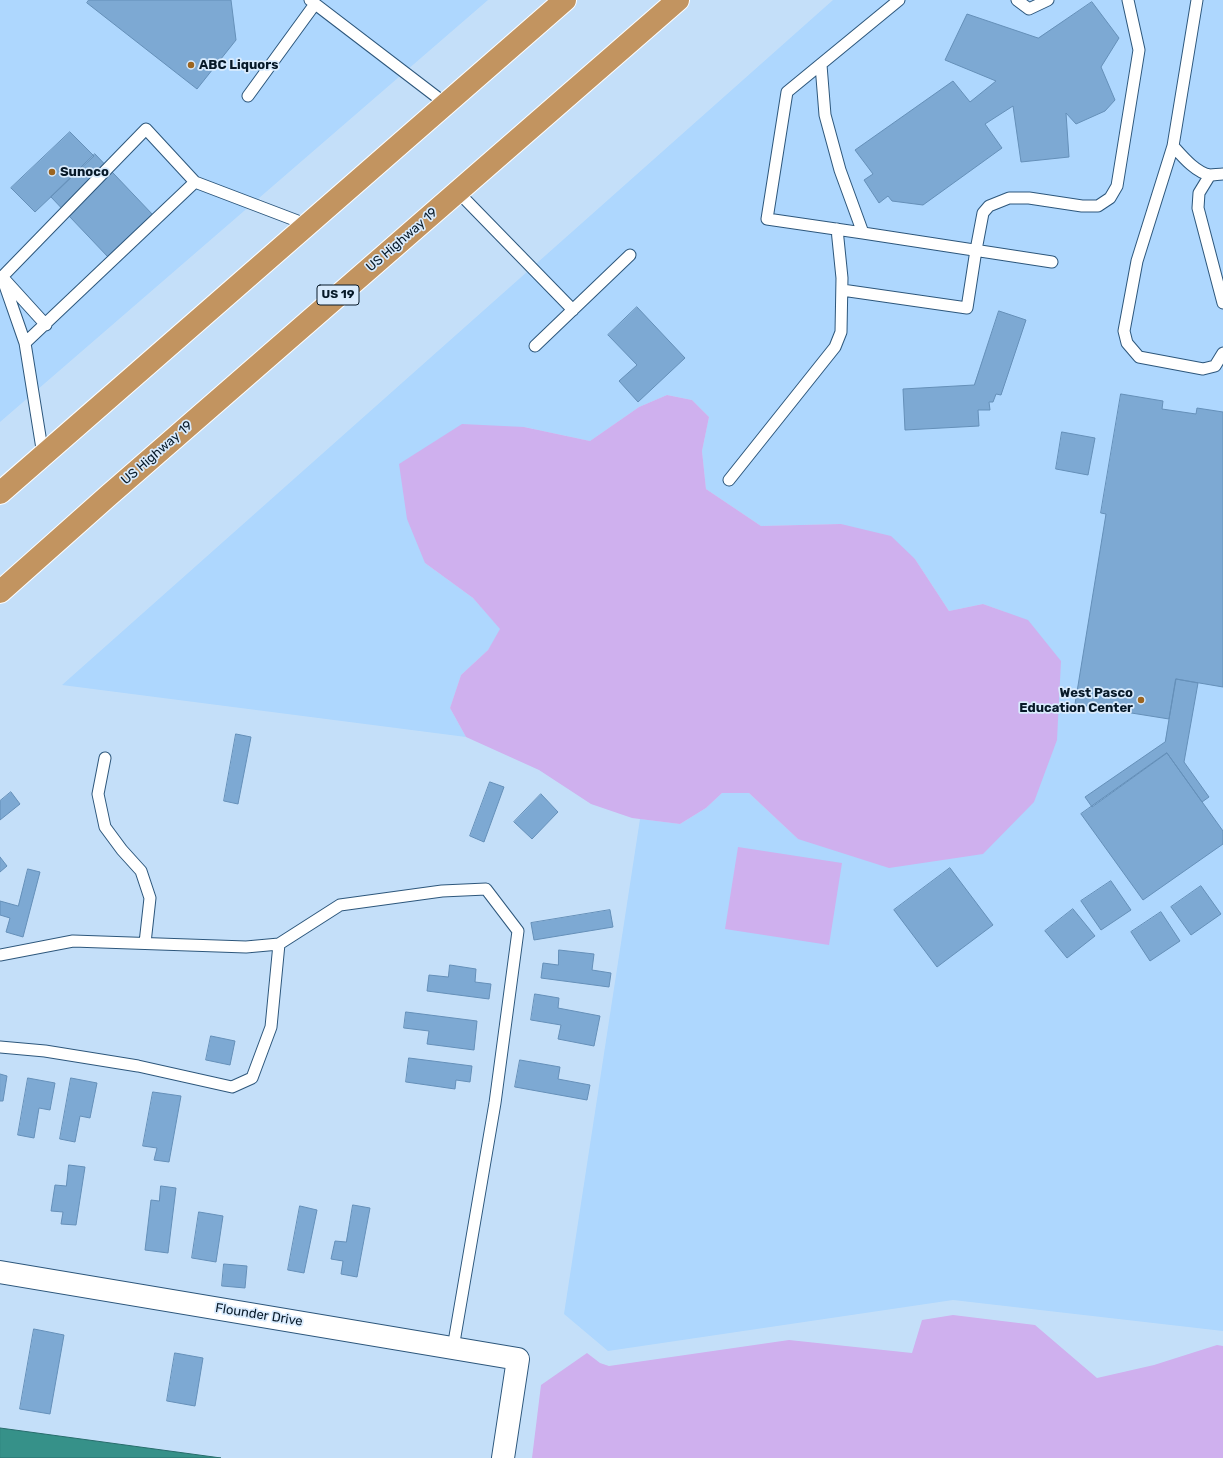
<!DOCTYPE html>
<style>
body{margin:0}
canvas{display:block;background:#c4dff9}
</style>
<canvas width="1223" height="1458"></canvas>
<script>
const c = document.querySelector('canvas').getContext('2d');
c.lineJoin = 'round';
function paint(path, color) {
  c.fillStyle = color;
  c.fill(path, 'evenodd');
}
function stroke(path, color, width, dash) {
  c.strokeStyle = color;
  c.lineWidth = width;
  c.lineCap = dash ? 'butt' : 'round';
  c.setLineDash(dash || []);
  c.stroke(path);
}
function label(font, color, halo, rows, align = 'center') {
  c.font = font + ' Rubik,sans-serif';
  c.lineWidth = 3.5;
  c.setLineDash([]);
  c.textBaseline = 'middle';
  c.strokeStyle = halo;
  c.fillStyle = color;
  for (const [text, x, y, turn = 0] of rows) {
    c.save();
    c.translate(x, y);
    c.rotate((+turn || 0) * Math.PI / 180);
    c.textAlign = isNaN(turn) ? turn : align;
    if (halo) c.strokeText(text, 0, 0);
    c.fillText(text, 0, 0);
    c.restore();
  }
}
paint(new Path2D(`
 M 0,0 L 488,0 L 0,422 Z
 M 833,0 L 1223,0 L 1223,1331 L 953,1300 L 608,1351 L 564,1314 L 640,819 L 680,824 L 706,808 L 722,793 L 749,793 L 798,839 L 1005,612 L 983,604 L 949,611 L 915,559 L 841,524 L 761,526 L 706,489 L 702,451 L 709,417 L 692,400 L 667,395 L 639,407 L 590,441 L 524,427 L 425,563 L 473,598 L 501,629 L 488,650 L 461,675 L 450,708 L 466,737 L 62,685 Z`), '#aed7fe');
paint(new Path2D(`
 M 667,395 L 692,400 L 709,417 L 702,451 L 706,489 L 761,526 L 841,524 L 891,536 L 915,559 L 949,611 L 983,604 L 1028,620 L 1061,661 L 1057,740 L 1034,802 L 983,854 L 889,868 L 798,839 L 749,793 L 722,793 L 706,808 L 680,824 L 632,818 L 591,804 L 539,770 L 466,737 L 450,708 L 461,675 L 488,650 L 500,629 L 473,598 L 425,563 L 407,519 L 399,464 L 462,424 L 524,427 L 590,441 L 639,407 Z
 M 738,847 L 842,863 L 829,945 L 725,929 Z
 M 953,1315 L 1035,1325 L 1097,1378 L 1154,1365 L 1217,1345 L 1223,1346 L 1223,1458 L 532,1458 L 541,1385 L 587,1353 L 600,1363 L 609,1366 L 789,1340 L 912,1353 L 922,1320 Z`), '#cfb0ee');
const water = new Path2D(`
 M 0,1428 L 221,1458 L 0,1458 Z`);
paint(water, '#369189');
stroke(water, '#286d6c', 1);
const building = new Path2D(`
 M 89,0 L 231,0 L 236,40 L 197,89 L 87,3 Z
 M 1092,2 L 1119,38 L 1101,67 L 1115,100 L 1105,111 L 1076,124 L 1066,113 L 1069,157 L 1021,162 L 1013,106 L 985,124 L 1002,148 L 923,205 L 892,201 L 888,196 L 879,203 L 864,180 L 873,174 L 855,150 L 953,81 L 970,102 L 996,81 L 945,60 L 967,14 L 1038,38 Z
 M 70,132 L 94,156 L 35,212 L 11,188 Z
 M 95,154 L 153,215 L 108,257 L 51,197 Z
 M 637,307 L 685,358 L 638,402 L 619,381 L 637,365 L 608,335 Z
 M 999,311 L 1026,320 L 1001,395 L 996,394 L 993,402 L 989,402 L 990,410 L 978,410 L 979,426 L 905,430 L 903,389 L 974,385 Z
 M 1121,394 L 1163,401 L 1162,409 L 1196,414 L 1197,408 L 1223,412 L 1223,687 L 1176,679 L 1169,719 L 1075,704 L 1106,514 L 1101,513 Z
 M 1062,432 L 1095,438 L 1088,475 L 1056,469 Z
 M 1176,679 L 1198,683 L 1184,762 L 1209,797 L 1202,802 L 1167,753 L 1092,807 L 1085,797 L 1165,742 Z
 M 236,734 L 251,737 L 238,804 L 224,801 Z
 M 1167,753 L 1223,831 L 1223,844 L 1143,900 L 1081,814 Z
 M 490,782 L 504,787 L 484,842 L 470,836 Z
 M 11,792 L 20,804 L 0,820 L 0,801 Z
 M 541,794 L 558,812 L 532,839 L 514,822 Z
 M 0,857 L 7,866 L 0,872 Z
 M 950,868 L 993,925 L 937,967 L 894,910 Z
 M 28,869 L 40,872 L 23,937 L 6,932 L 10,918 L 0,915 L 0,901 L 18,906 Z
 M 1111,881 L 1131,910 L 1101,930 L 1081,901 Z
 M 1201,886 L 1221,914 L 1191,935 L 1171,907 Z
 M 1073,909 L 1095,936 L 1067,958 L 1045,931 Z
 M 610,910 L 613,927 L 534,940 L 531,923 Z
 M 1161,912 L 1180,941 L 1150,961 L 1131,932 Z
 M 559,950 L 594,954 L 592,970 L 611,973 L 609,987 L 541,978 L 543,963 L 558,965 Z
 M 450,965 L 476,969 L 475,982 L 491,984 L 489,999 L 427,991 L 429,975 L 448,977 Z
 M 535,994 L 559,998 L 558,1008 L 600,1016 L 594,1046 L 558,1039 L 561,1025 L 531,1020 Z
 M 406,1012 L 477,1021 L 474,1050 L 427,1044 L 429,1031 L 404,1028 Z
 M 211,1036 L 235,1041 L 230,1065 L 206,1060 Z
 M 409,1058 L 472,1066 L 470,1082 L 456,1080 L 455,1089 L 406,1082 Z
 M 520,1060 L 560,1067 L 558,1079 L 590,1085 L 587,1100 L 515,1087 Z
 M 0,1074 L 7,1076 L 3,1101 L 0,1101 Z
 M 28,1078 L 55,1083 L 50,1110 L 39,1108 L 34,1138 L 18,1135 Z
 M 71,1078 L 97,1083 L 90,1118 L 80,1116 L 75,1142 L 60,1139 Z
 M 153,1092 L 181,1096 L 169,1162 L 154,1160 L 157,1148 L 143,1146 Z
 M 69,1165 L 85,1167 L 76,1225 L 61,1224 L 63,1212 L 51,1211 L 55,1185 L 66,1186 Z
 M 161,1186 L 176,1188 L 168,1253 L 145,1250 L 151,1200 L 159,1201 Z
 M 353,1205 L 370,1208 L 357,1277 L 341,1274 L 343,1261 L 331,1259 L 335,1241 L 346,1242 Z
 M 300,1206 L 317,1210 L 304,1273 L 288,1270 Z
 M 199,1212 L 223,1216 L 216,1262 L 192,1258 Z
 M 224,1264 L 247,1266 L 245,1288 L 222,1286 Z
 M 34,1329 L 64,1335 L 50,1414 L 20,1409 Z
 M 175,1353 L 203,1358 L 195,1406 L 167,1401 Z`);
paint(building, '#7da9d3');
stroke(building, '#6590b9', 1);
const service = new Path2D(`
 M 310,0 L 446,104
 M 1017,0 L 1029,9 L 1048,0
 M 1197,0 L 1173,146 L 1137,261 L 1124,331 L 1127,343 L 1139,357 L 1203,369 L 1215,366 L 1223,353
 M 821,65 L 825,115 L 840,170 L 863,233 L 1052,262
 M 248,96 L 315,4
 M 1173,146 C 1182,156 1196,173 1210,175 C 1214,175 1219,174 1223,174
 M 1210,175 L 1199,193 L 1198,208 L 1223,303
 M 458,192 L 573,310
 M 863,233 L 767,219 L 787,92 L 899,0
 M 2,277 L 146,129 L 195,182
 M 2,277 L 25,343 L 43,455
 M 6,281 L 46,325
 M 842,290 L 967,308 L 976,250 L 983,213 L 989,206 L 1009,198 L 1029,198 L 1082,206 L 1098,206 L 1110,198 L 1117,186 L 1139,50 L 1128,0
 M 25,343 L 195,182 L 308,225
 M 535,346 L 630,255
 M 729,480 L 835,347 L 841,332 L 842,278 L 837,229
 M 105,758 L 98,794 L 105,827 L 122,850 L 141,871 L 150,898 L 145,943
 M 0,955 L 73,941 L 246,947 L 279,944 L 340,905 L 442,891 L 486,889 L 518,931 L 495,1103 L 453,1348
 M 0,1047 L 45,1051 L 138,1066 L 232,1087 L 252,1078 L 271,1027 L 279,944`);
const minor = new Path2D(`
 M 0,1272 L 518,1359 L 503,1458`);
const trunk = new Path2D(`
 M 0,493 L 565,0
 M 0,592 L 108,496 L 678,0`);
stroke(service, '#2d577c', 13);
stroke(minor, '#2d577c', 24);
stroke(trunk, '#fff', 24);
stroke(service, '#fff', 11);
stroke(minor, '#fff', 22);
stroke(trunk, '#c29460', 22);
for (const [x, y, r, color] of [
 [191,65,4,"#9c6520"],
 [52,172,4,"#9c6520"],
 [1141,700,4,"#9c6520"]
]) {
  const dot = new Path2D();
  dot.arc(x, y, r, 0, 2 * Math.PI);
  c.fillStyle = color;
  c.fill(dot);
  stroke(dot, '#d9ebfd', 1.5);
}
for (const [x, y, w] of [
 [338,295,42]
]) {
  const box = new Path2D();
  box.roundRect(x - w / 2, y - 10, w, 20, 3);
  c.fillStyle = '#d9ebfd';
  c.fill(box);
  stroke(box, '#071928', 1);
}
label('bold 12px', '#071928', null, [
 ["US 19",338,295]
]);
label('bold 13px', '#071928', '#d9ebfd', [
 ["ABC Liquors",199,65],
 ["Sunoco",60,172],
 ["West Pasco",1133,693,"right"],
 ["Education Center",1133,708,"right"]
], 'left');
label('13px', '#071928', '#d9ebfd', [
 ["US Highway 19",402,240,-41],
 ["US Highway 19",157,453,-41],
 ["Flounder Drive",259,1315,9]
]);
</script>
